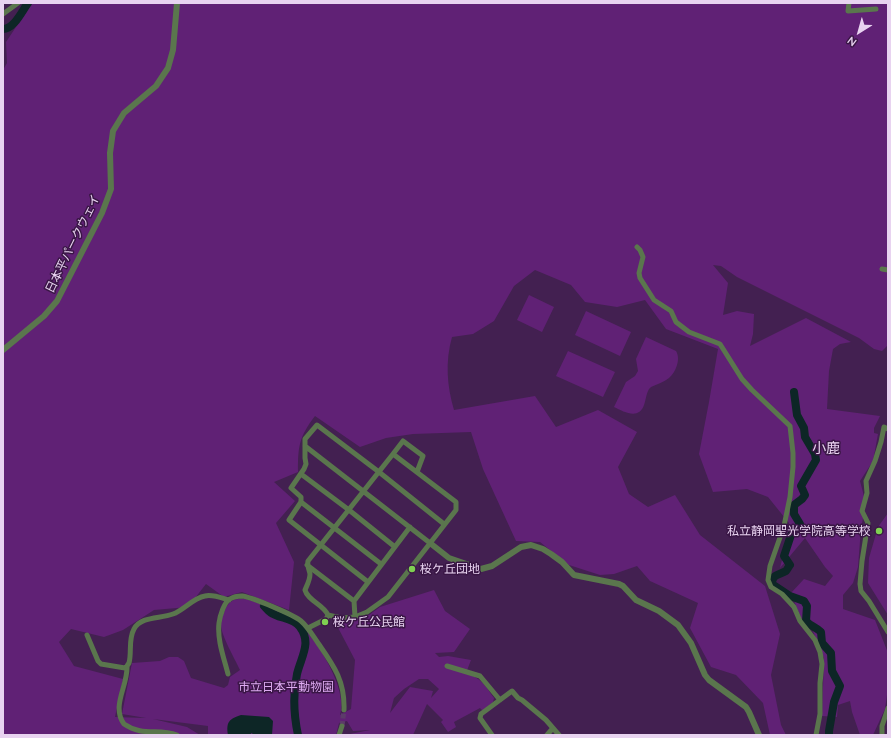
<!DOCTYPE html>
<meta charset="utf-8">
<style>
body{margin:0}
#map{position:relative;width:891px;height:738px;overflow:hidden;background:#432051;font-family:Quicksand,sans-serif}
canvas{display:block}
.frame{position:absolute;inset:0;border:4px solid #e8d3f0;pointer-events:none}
.north{position:absolute;left:839px;top:12px;width:40px;height:40px;-webkit-text-stroke:3px #391645;paint-order:stroke;rotate:217deg;font-size:11px;font-weight:700;line-height:16px;text-align:center;color:#e8d3f0}
.north::after{content:'';display:block;margin:auto;width:14px;height:18px;background:#e8d3f0;clip-path:polygon(50% 0,100% 100%,50% 72%,0 100%)}
</style>
<div id="map">
<canvas width="891" height="738"></canvas>
<div class="frame"></div>
<div class="north">N</div>
</div>
<script>
const c = document.querySelector('canvas').getContext('2d');
c.lineJoin = 'round';
function paint(path, color) {
  c.fillStyle = color;
  c.fill(path, 'evenodd');
}
function stroke(path, color, width, dash) {
  c.strokeStyle = color;
  c.lineWidth = width;
  c.lineCap = dash ? 'butt' : 'round';
  c.setLineDash(dash || []);
  c.stroke(path);
}
function label(font, color, halo, rows, align = 'center') {
  c.font = font + ' Quicksand,"Noto Sans JP",sans-serif';
  c.lineWidth = 3;
  c.setLineDash([]);
  c.textBaseline = 'middle';
  c.strokeStyle = halo;
  c.fillStyle = color;
  for (const [text, x, y, turn = 0] of rows) {
    c.save();
    c.translate(x, y);
    c.rotate((+turn || 0) * Math.PI / 180);
    c.textAlign = isNaN(turn) ? turn : align;
    if (halo) c.strokeText(text, 0, 0);
    c.fillText(text, 0, 0);
    c.restore();
  }
}
paint(new Path2D(`
 M 32,3 L 888,3 L 888,345 L 882,351 L 874,349 L 859,338 L 737,277 L 721,266 L 713,265 L 728,283 L 723,315 L 737,311 L 754,314 L 753,334 L 750,346 L 806,318 L 851,342 L 840,344 L 833,349 L 829,371 L 827,409 L 880,416 L 874,428 L 874,433 L 878,434 L 873,461 L 860,481 L 866,504 L 861,528 L 858,567 L 853,583 L 843,595 L 843,609 L 875,620 L 888,653 L 888,688 L 885,709 L 873,735 L 860,735 L 852,712 L 850,701 L 838,705 L 837,717 L 822,716 L 824,658 L 812,629 L 801,618 L 791,593 L 804,579 L 825,586 L 833,576 L 825,567 L 805,538 L 780,568 L 785,548 L 789,523 L 768,497 L 747,489 L 713,492 L 699,454 L 709,402 L 718,349 L 666,329 L 645,300 L 617,307 L 585,302 L 571,285 L 535,270 L 514,286 L 494,321 L 473,334 L 452,337 C 445,362 447,386 454,410 L 535,396 L 556,427 L 598,410 L 637,432 L 618,467 L 629,494 L 648,507 L 675,495 L 700,535 L 765,586 L 780,634 L 771,675 L 781,725 L 786,735 L 770,735 L 763,703 L 736,675 L 711,667 L 690,628 L 698,603 L 650,581 L 637,566 L 614,574 L 600,575 L 569,565 L 540,542 L 516,541 L 483,469 L 471,432 L 413,434 L 386,438 L 360,447 L 315,416 C 299,437 298,446 298,472 L 274,482 L 295,501 L 276,523 L 294,562 L 289,610 L 242,592 L 224,597 L 206,584 L 188,607 L 154,610 L 123,630 L 104,637 L 71,629 L 59,642 L 74,666 L 123,679 L 115,717 L 146,718 L 122,714 L 132,663 L 160,661 L 169,657 L 178,657 L 184,661 L 191,678 L 224,688 L 228,685 L 230,677 L 240,670 C 235,659 221,635 221,625 C 220,620 223,615 225,610 C 234,589 256,603 272,609 C 281,613 293,616 299,623 C 316,639 339,677 341,700 C 342,705 341,710 340,715 L 351,709 L 355,660 L 334,620 L 357,619 L 369,615 L 380,607 L 434,590 L 445,611 L 470,629 L 454,652 L 435,653 L 439,657 L 448,656 L 471,660 L 466,673 C 482,679 484,684 494,698 L 493,702 L 483,711 L 480,708 L 454,722 L 456,727 L 448,732 L 441,722 L 443,720 L 427,704 L 413,735 L 345,735 L 370,730 L 353,731 L 347,721 L 339,723 L 336,735 L 208,735 L 208,726 L 153,719 L 187,727 L 200,735 L 3,735 L 3,70 L 7,63 L 6,42 ZM 419,679 L 428,679 L 439,689 L 431,698 L 433,691 L 410,687 L 390,713 L 394,698 L 404,689 Z
 M 529,295 L 554,307 L 542,332 L 517,320 Z
 M 586,311 L 631,332 L 620,356 L 575,335 Z
 M 646,337 L 676,351 C 681,359 676,372 669,378 C 664,382 657,384 651,387 L 649,389 C 646,394 646,400 644,405 C 639,420 624,412 614,407 L 626,382 L 635,376 L 638,371 L 636,359 Z
 M 568,351 L 615,372 L 603,397 L 556,376 Z
 M 888,513 L 888,615 L 868,583 L 869,558 L 878,527 Z`), '#602175');
paint(new Path2D(`
 M 241,715 L 269,717 L 273,721 L 272,735 L 253,735 L 252,733 L 249,735 L 228,735 C 226,722 229,719 241,715 Z`), '#0d2626');
stroke(new Path2D(`
 M 3,29 C 14,29 22,11 28,3
 M 794,392 L 797,415 L 804,428 L 805,437 L 815,454 L 816,460 L 801,486 L 805,495 L 802,499 L 794,505 L 794,514 L 800,524 L 799,527 L 791,535 L 784,556 L 790,565 C 789,566 787,570 786,571 C 779,575 772,574 772,584 L 790,596 L 804,601 L 807,606 L 806,621 C 810,626 816,627 821,632 L 822,643 L 831,653 L 832,671 L 840,686 L 834,702 L 829,731 L 829,735
 M 264,606 C 266,608 268,611 270,612 C 279,619 293,617 300,627 C 312,643 301,657 297,674 C 293,693 294,716 298,735`), '#0d2626', 8);
stroke(new Path2D(`
 M 342,726 L 344,710`), '#5c3b69', 5, [5, 2.5]);
stroke(new Path2D(`
 M 849,3 L 848,11 L 876,9
 M 3,14 L 18,3
 M 637,247 L 640,250 L 643,257 L 639,273 L 640,278 L 654,300 L 671,311 L 676,322 L 689,332 L 720,344 L 742,379 L 752,390 L 790,426 L 793,453 L 793,467 L 790,497 L 784,526 L 770,566 L 768,580 L 771,587 L 782,594 L 794,607 L 800,621 L 815,640 L 820,652 L 822,664 L 820,683 L 820,714 L 816,735
 M 882,269 L 888,270
 M 888,429 L 884,427 L 881,442 L 875,461 L 866,481 L 867,493 L 862,511 L 868,523 L 862,561 L 860,584 L 861,591 L 869,601 L 888,632
 M 305,446 L 430,543
 M 393,454 L 403,441 L 423,456 L 417,472
 M 301,474 L 349,510 L 395,547
 M 301,502 L 381,564
 M 307,565 L 354,601
 M 368,582 L 289,520 L 301,502 L 301,497 L 291,488 L 304,469 L 306,464 L 305,458 L 305,439 L 317,425 L 379,472 L 444,524
 M 355,617 L 354,601 L 410,527
 M 308,628 L 326,619 L 328,615 L 341,618 L 355,617 L 367,612 L 388,597 L 456,510 L 456,502 L 393,454 L 308,561 C 307,566 309,569 310,574 C 310,580 307,585 305,590 C 308,601 323,604 328,615
 M 87,635 L 98,661 L 101,664 L 125,668 L 127,666 L 129,663 C 132,652 128,640 134,629 C 141,616 160,619 173,614 C 184,610 193,598 205,596 C 212,594 222,598 229,600
 M 127,666 C 128,686 111,706 124,724 C 143,737 158,728 177,735
 M 447,666 L 480,676 L 500,700
 M 228,674 C 224,658 217,640 219,623 C 220,616 224,602 230,599 C 233,597 239,596 242,596 C 252,597 294,615 301,621 C 308,627 313,636 318,643 C 334,666 345,681 344,710
 M 339,735 L 342,726
 M 492,735 L 480,718 L 481,714 L 512,691 L 518,698 L 522,700 L 546,720 L 559,735
 M 547,735 L 553,728
 M 882,735 L 882,726 L 888,708`), '#5a764d', 5);
stroke(new Path2D(`
 M 3,350 L 44,316 L 57,301 L 102,213 L 111,189 L 110,153 L 113,131 L 124,113 L 156,86 L 168,68 L 173,50 L 177,3
 M 430,543 L 449,558 L 481,569 L 492,566 L 521,547 L 531,545 L 543,549 L 551,554 L 562,562 L 574,575 L 619,584 L 623,586 L 636,600 L 659,611 L 678,625 L 691,643 L 705,675 L 709,680 L 746,707 L 749,712 L 759,735`), '#5a764d', 6);
for (const [x, y, r, color] of [
 [879,531,4,"#7fd052"],
 [412,569,4,"#7fd052"],
 [325,622,4,"#7fd052"]
]) {
  const dot = new Path2D();
  dot.arc(x, y, r, 0, 2 * Math.PI);
  c.fillStyle = color;
  c.fill(dot);
  stroke(dot, '#391645', 1.5);
}
label('12px', '#e8d3f0', '#391645', [
 ["日本平パークウェイ",73,244,-64]
]);
label('12px', '#e8d3f0', '#391645', [
 ["私立静岡聖光学院高等学校",871,531,"right"],
 ["桜ケ丘団地",420,569],
 ["桜ケ丘公民館",333,622]
], 'left');
label('12px', '#ddaaf1', '#391645', [
 ["市立日本平動物園",286,687]
]);
label('14px', '#e8d3f0', '#391645', [
 ["小鹿",826,449]
]);
</script>
